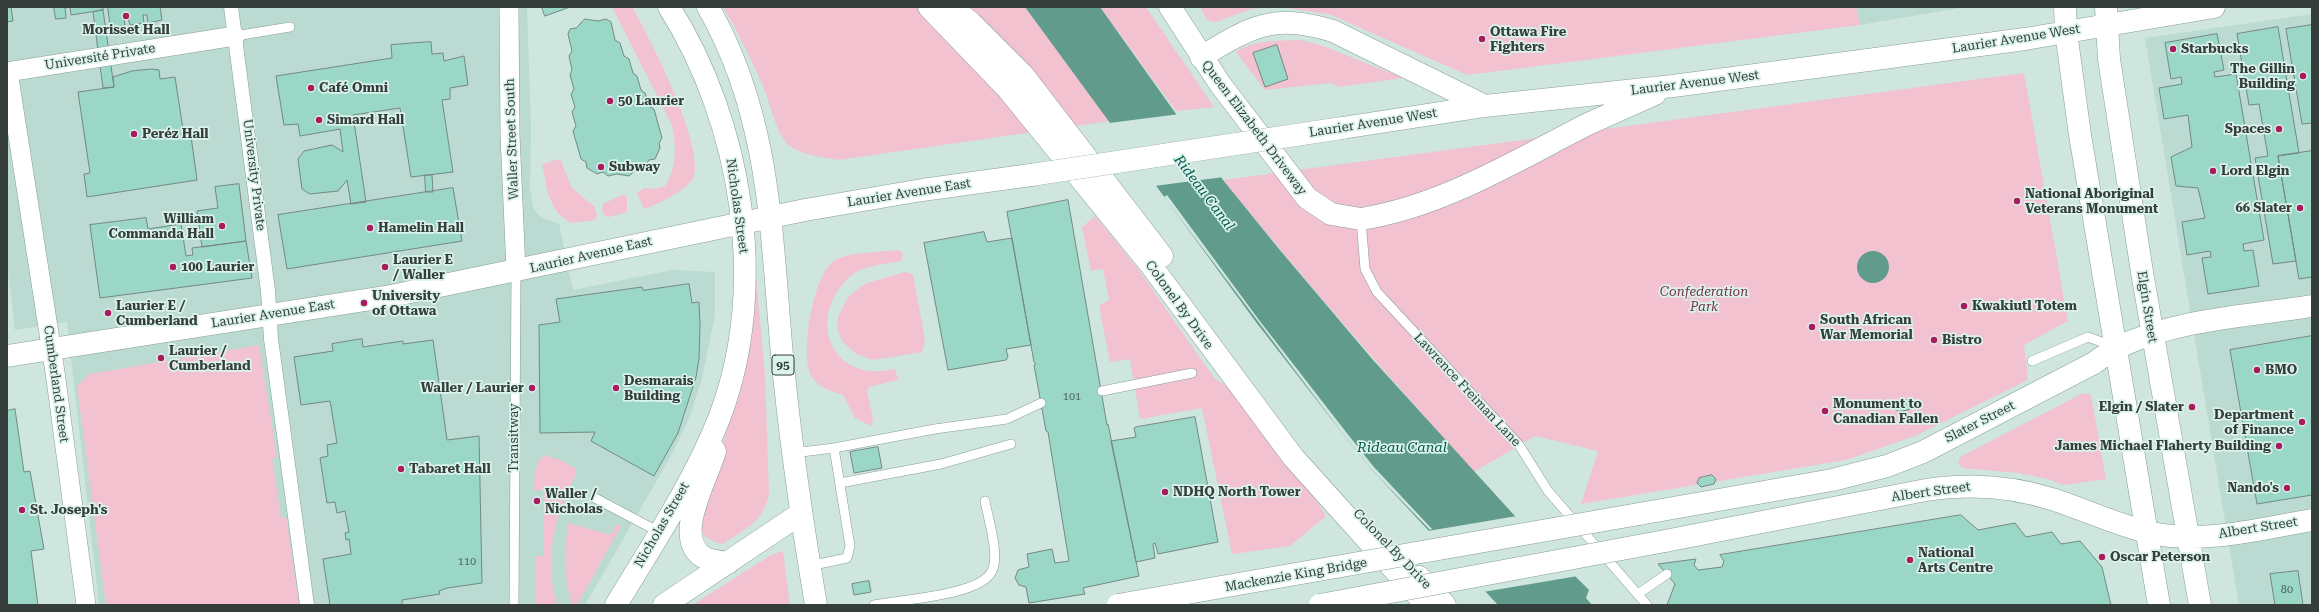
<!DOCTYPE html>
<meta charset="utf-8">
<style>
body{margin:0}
#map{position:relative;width:2319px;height:612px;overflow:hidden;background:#cee6de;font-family:"Roboto Serif",serif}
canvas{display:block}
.frame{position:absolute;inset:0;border:8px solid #353e3b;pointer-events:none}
</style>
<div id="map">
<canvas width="2319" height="612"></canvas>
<div class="frame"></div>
</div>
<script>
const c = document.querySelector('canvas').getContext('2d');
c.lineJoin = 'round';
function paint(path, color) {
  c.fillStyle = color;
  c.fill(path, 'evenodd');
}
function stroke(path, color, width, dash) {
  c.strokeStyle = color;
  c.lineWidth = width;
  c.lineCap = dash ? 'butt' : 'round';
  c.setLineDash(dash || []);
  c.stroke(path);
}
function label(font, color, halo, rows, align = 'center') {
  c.font = font + ' "Roboto Serif",serif';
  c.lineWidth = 3.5;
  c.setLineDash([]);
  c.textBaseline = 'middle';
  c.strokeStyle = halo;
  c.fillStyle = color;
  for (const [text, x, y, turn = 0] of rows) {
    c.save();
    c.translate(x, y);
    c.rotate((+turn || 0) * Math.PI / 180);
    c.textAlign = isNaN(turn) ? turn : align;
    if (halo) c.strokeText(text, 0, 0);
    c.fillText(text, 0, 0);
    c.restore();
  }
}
paint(new Path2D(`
 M 7,7 L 527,7 L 531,129 L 530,188 L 533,207 L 537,213 L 542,218 L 559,224 L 573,290 L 672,270 L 715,272 L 715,315 L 702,378 L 690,416 L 672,454 L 585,605 L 99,605 L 67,322 L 15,330 L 7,265 Z
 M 1856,7 L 1966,7 L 1860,25 Z
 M 2312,14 L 2312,605 L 2239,605 L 2145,38 Z`), '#bbdad1');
paint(new Path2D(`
 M 612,7 L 632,7 C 648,34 707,150 693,178 C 686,191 658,204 644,209 L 637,193 L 644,188 L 655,189 L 665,186 C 677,167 677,145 671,123 Z
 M 723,7 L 1025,7 L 1110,121 L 838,160 C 823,157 805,156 791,147 C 776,137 770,100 762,84 C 750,57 738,32 723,7 Z
 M 1100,7 L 1146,7 L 1214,107 L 1176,111 Z
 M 1200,7 L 1274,7 L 1251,9 L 1216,22 L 1207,20 Z
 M 1282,7 L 1856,7 L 1860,25 L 1467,75 L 1331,15 Z
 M 1301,40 L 1326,47 L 1403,78 L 1338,87 L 1331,83 L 1265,90 L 1236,52 C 1254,39 1280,41 1301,40 Z
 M 2024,73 L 2068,321 L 2024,345 L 2028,380 L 1915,436 L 1846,460 L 1581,504 L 1598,451 L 1535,436 L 1474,472 C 1388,376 1304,280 1223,180 Z
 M 560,159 L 572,188 L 595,207 L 597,215 L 595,220 L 572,223 C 548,212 547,187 542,164 Z
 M 622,195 L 627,196 L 627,212 L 609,217 L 605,216 L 602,210 L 603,204 Z
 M 1095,216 L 1138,269 L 1214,378 L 1228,387 L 1302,479 L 1326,516 L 1290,546 L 1232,554 L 1202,408 L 1140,419 L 1130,359 L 1110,362 L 1099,306 L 1109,300 L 1103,269 L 1091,271 L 1082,227 Z
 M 899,250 L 903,254 L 902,261 C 888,263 863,266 852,275 C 804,316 830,385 895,369 L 898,380 L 869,387 L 867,391 L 873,419 L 871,426 L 855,418 L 843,395 C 830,391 820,388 812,377 C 799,356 813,273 835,260 C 850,252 882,252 899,250 Z
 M 755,267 L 765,375 L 769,494 C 764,522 744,529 723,544 C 713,542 706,539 700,530 L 710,483 L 717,464 L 742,376 Z
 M 904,272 L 913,274 L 925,340 L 922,352 L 873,360 L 856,354 L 843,342 L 837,330 L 838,317 L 847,298 L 864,284 Z
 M 259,345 L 277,457 L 272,459 L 281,518 L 286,517 L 299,605 L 106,605 L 77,386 L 89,374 Z
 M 2083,393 L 2091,395 L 2106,479 L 2064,485 L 2048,479 L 2018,473 L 1962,468 L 1958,462 L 1960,457 Z
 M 544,455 L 561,460 L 576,469 C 576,480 569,485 566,494 C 551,535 546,563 557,605 L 535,605 L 535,556 L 544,556 L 543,490 L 534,490 C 535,476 533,465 544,455 Z
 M 568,523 L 611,535 L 616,524 L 621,526 L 577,605 L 572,605 C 564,578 564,551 568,523 Z
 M 783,551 L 790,605 L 692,605 L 771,555 Z`), '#f2c2d0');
paint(new Path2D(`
 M 1025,7 L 1100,7 L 1223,180 L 1279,249 L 1373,360 L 1514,515 L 1589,590 L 1586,598 L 1592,605 L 1498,605 L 1372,470 L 1343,434 L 1256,322 Z
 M1857 267a16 16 0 1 1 32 0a16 16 0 1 1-32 0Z`), '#619b8c');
paint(new Path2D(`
 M 1180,114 L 1202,147 L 1224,177 L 1154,186 L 1109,123 Z
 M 1167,195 L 1259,320 L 1346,432 L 1373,466 L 1432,529 L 1430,530 L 1372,470 L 1343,434 L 1164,197 Z
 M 1517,516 L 1578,576 L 1483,592 L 1428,531 Z`), '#cee6de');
const building = new Path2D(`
 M 7,7 L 11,7 L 13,21 L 7,22 Z
 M 54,7 L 103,7 L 103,10 L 71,15 L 70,7 L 65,8 L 66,18 L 56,19 Z
 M 108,7 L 160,7 L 162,20 L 148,23 L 147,15 L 143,15 L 144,23 L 130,25 L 128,18 L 124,18 L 125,25 L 111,28 Z
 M 542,7 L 570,7 L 545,16 Z
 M 103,10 L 114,87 L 103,88 L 93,12 Z
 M 585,19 L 598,21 L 606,19 L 611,22 L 615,40 L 620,43 L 624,56 L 629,59 L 633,73 L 637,76 L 641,90 L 645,93 L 650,107 L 654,109 L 662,138 L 659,143 L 660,148 L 655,159 L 649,160 L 645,166 L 639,167 L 629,176 L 617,174 L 608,176 L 603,172 L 597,174 L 587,168 L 586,162 L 581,159 L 573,131 L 576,126 L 572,112 L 575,107 L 571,94 L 574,89 L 570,75 L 572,70 L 569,56 L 572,51 L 568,34 L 570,29 L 576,28 Z
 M 2312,25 L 2312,123 L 2302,124 L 2286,29 Z
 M 2278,27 L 2299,153 L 2278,156 L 2296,261 L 2273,264 L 2255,158 L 2268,156 L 2259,104 L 2249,105 L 2237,34 Z
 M 2217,34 L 2224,70 L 2214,72 L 2215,77 L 2236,74 L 2264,240 L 2243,244 L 2244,251 L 2253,250 L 2259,286 L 2208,294 L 2202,258 L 2211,257 L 2210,251 L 2187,255 L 2182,222 L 2205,218 L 2198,188 L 2176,186 L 2171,157 L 2192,147 L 2188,115 L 2164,119 L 2159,88 L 2182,84 L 2181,77 L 2171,79 L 2165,43 Z
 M 431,42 L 432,54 L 443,53 L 444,61 L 464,56 L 468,85 L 450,88 L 450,99 L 442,100 L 453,172 L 411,177 L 400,108 L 353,115 L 366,202 L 351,204 L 347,180 L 338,191 L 310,194 L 302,189 L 298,159 L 304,151 L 332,145 L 343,152 L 340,129 L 300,136 L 298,124 L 284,125 L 276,76 L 392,58 L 391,45 Z
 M 1277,45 L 1288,79 L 1265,87 L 1253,53 Z
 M 152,69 L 159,70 L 160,79 L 175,77 L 184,136 L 191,136 L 197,180 L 87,197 L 84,174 L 90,173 L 78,92 L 114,87 L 113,77 L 132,71 Z
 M 2312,151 L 2312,277 L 2299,279 L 2278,156 Z
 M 425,175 L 432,175 L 433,192 L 426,192 Z
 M 239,184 L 246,241 L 202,247 L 197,211 L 218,208 L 215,187 Z
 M 453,188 L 462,241 L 287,269 L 278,215 Z
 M 1068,200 L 1107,425 L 1108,424 L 1139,576 L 1083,588 L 1085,594 L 1029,603 L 1026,587 L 1019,585 L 1015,578 L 1018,570 L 1029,567 L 1027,554 L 1052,549 L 1055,563 L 1069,561 L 1048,432 L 1046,431 L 1034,365 L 1036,364 L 1034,362 L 1007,212 Z
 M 146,218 L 148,229 L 181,224 L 186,256 L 193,255 L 192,248 L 246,241 L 252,278 L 100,298 L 90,225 Z
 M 984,232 L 987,242 L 1012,238 L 1031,345 L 1006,349 L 1008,357 L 1006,360 L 948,370 L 924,243 Z
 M 689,284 L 692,303 L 699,302 L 700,325 L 699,359 L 696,377 L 678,433 L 654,476 L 591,441 L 595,432 L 540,433 L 539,325 L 560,322 L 556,299 L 642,287 L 643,290 Z
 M 2312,336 L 2312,495 L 2257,504 L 2230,350 Z
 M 362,339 L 363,347 L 403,341 L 403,344 L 433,340 L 447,440 L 479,436 L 482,583 L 447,588 L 439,591 L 440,594 L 402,600 L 402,605 L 330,605 L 323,559 L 351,554 L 349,539 L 346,540 L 345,533 L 349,532 L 345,511 L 337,513 L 335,502 L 327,503 L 320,458 L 328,456 L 327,445 L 337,443 L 330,401 L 301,405 L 294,357 L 333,351 L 332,344 Z
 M 1910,400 L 1913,404 L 1911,409 L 1899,412 L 1894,408 L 1896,402 Z
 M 15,409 L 24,472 L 30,471 L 44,549 L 31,551 L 38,605 L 7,605 L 7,411 Z
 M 1195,417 L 1218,542 L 1158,554 L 1155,543 L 1153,544 L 1155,558 L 1136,562 L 1111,441 L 1136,437 L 1134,428 L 1136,427 Z
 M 878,447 L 882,468 L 854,473 L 850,452 Z
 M 1712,475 L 1716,479 L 1714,484 L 1701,487 L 1697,483 L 1699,478 Z
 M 1961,515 L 1978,530 L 2015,523 L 2026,537 L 2052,532 L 2061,544 L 2080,541 L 2102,567 L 2111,605 L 1667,605 L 1675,584 L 1658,564 L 1696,559 L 1694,565 L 1698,570 L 1722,567 L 1724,561 L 1720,555 Z
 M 2298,571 L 2303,605 L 2275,605 L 2270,574 Z
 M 869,581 L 871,592 L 854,595 L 852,584 Z`);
paint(building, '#9bd7c6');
stroke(building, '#748983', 1);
const service = new Path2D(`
 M 235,36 L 290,27
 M 1361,219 L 1365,269 L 1377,292 L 1519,445 L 1548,491 L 1647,605
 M 2032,361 L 2088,337 L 2115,347
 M 1102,391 L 1192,373
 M 793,453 L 834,448 L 935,429 L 1007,419 L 1041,403
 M 840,483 L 941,464 L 1011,444
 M 595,498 L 659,532
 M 809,566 L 847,558 L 850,546 L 834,448
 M 1638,594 L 1667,574
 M 514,605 L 516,271
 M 874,605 C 902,599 980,596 992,571 C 1000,556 988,518 985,501`);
const pedestrian = new Path2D(`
 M 231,7 L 268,291 L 271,339 L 307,605`);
const minor = new Path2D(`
 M 509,7 L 510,135 L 516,271
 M 7,72 L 235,36
 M 8,72 L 55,372 L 86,605`);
const tertiary = new Path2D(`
 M 1170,7 L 1220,84 L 1307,198 L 1331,214 L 1361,219`);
const secondary = new Path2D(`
 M 929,7 L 1007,88 L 1150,264 L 1293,457 L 1426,605
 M 951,7 L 970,22 L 1023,75 L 1162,256
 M 2065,7 L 2066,32 L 2080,135 L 2159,605
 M 2106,7 L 2109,59 L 2142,272 L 2200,605
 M 1201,57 C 1252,26 1273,13 1333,31 L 1485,106
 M 1342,128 L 1485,106 L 1673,86 L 2025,39 L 2214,7
 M 1361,219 C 1443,206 1515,161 1588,124 C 1610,114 1633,104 1655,94
 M 7,356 L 391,296 L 805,210 L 922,190 L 1031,175
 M 1639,514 L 1832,480 L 1887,466 L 1923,452 L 2094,363 C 2101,358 2109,352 2117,348 C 2176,319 2248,316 2312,306
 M 1665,541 L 1926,490 C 1970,483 2012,486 2055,500 C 2085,510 2115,524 2147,532 C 2201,545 2258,529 2312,520
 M 1419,577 L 1445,605`);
const primary = new Path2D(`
 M 708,7 C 771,117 771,233 782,355 C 790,439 802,522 816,605
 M 715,451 C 708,478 669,542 707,559 C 713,561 721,562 728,563
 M 616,605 C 652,545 695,481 720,416 C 769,285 742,123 669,7
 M 664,605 L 800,514`);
stroke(service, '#889e97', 10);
stroke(pedestrian, '#889e97', 15);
stroke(minor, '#889e97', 20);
stroke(tertiary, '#889e97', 23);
stroke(secondary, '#889e97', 23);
stroke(primary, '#889e97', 23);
stroke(service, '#fff', 9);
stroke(pedestrian, '#fff', 14);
stroke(minor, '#fff', 19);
stroke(tertiary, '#fff', 22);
stroke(secondary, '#fff', 22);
stroke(primary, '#fff', 22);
const secondaryBridge = new Path2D(`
 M 1031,175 L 1342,128
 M 1118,605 L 1639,514
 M 1320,605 L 1665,541`);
stroke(secondaryBridge, '#889e97', 23, []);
stroke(secondaryBridge, '#fff', 22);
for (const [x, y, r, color] of [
 [126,16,4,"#a81b5c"],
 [1482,39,4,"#a81b5c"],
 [2173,49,4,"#a81b5c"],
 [2303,76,4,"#a81b5c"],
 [311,88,4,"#a81b5c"],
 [610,101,4,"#a81b5c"],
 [319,120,4,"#a81b5c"],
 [2279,129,4,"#a81b5c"],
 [134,134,4,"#a81b5c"],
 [601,167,4,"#a81b5c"],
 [2213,171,4,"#a81b5c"],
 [2017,201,4,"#a81b5c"],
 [2300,208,4,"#a81b5c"],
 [222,226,4,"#a81b5c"],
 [370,228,4,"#a81b5c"],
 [173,267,4,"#a81b5c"],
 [385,267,4,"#a81b5c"],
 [364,303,4,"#a81b5c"],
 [1964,306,4,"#a81b5c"],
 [108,313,4,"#a81b5c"],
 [1812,327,4,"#a81b5c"],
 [1934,340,4,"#a81b5c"],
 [161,358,4,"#a81b5c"],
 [2257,370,4,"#a81b5c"],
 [532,388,4,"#a81b5c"],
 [616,388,4,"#a81b5c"],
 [2192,407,4,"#a81b5c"],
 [1825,411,4,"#a81b5c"],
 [2302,422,4,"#a81b5c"],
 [2279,446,4,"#a81b5c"],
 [401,469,4,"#a81b5c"],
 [2287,488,4,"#a81b5c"],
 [1165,492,4,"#a81b5c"],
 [537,501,4,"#a81b5c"],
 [22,510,4,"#a81b5c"],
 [2102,557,4,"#a81b5c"],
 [1910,560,4,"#a81b5c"]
]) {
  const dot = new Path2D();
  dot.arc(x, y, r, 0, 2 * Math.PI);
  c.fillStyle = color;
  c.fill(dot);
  stroke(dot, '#dbf3ec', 1.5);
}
label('11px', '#4e645e', null, [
 ["101",1072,397],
 ["110",467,562],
 ["80",2287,590]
]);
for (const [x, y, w] of [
 [783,365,22]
]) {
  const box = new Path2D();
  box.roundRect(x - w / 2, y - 10, w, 20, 3);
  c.fillStyle = '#dbf3ec';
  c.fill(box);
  stroke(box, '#353e3b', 1);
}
label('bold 12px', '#353e3b', null, [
 ["95",783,365]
]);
label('bold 13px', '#353e3b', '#dbf3ec', [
 ["Morisset Hall",126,30,"center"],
 ["Ottawa Fire",1490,32],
 ["Fighters",1490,47],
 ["Starbucks",2181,49],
 ["The Gillin",2295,69,"right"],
 ["Building",2295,84,"right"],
 ["Café Omni",319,88],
 ["50 Laurier",618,101],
 ["Simard Hall",327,120],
 ["Spaces",2271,129,"right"],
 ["Peréz Hall",142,134],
 ["Subway",609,167],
 ["Lord Elgin",2221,171],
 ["National Aboriginal",2025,194],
 ["Veterans Monument",2025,209],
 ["66 Slater",2292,208,"right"],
 ["William",214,219,"right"],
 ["Commanda Hall",214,234,"right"],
 ["Hamelin Hall",378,228],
 ["Laurier E",393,260],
 ["/ Waller",393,275],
 ["100 Laurier",181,267],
 ["University",372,296],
 ["of Ottawa",372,311],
 ["Laurier E /",116,306],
 ["Cumberland",116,321],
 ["Kwakiutl Totem",1972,306],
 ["South African",1820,320],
 ["War Memorial",1820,335],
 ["Bistro",1942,340],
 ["Laurier /",169,351],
 ["Cumberland",169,366],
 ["BMO",2265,370],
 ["Desmarais",624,381],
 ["Building",624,396],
 ["Waller / Laurier",524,388,"right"],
 ["Monument to",1833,404],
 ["Canadian Fallen",1833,419],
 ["Elgin / Slater",2184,407,"right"],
 ["Department",2294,415,"right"],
 ["of Finance",2294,430,"right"],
 ["James Michael Flaherty Building",2271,446,"right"],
 ["Tabaret Hall",409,469],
 ["Nando's",2279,488,"right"],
 ["NDHQ North Tower",1173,492],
 ["Waller /",545,494],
 ["Nicholas",545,509],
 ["St. Joseph's",30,510],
 ["National",1918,553],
 ["Arts Centre",1918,568],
 ["Oscar Peterson",2110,557]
], 'left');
label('13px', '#353e3b', '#dbf3ec', [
 ["Laurier Avenue West",2016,39,-9],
 ["Université Private",100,57,-9],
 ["Laurier Avenue West",1695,83,-7],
 ["Laurier Avenue West",1373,123,-9],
 ["Queen Elizabeth Driveway",1254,128,53],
 ["Waller Street South",512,139,-92],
 ["University Private",254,175,83],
 ["Laurier Avenue East",909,193,-9],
 ["Nicholas Street",737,206,82],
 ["Laurier Avenue East",591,255,-13],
 ["Colonel By Drive",1179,305,54],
 ["Elgin Street",2147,307,81],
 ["Laurier Avenue East",273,314,-9],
 ["Cumberland Street",56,384,82],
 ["Lawrence Freiman Lane",1467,390,47],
 ["Slater Street",1980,422,-27],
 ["Transitway",514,438,-90],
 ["Albert Street",1931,492,-8],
 ["Nicholas Street",662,525,-60],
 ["Albert Street",2258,528,-9],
 ["Colonel By Drive",1392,549,46],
 ["Mackenzie King Bridge",1296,575,-10]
]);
label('italic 13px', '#713047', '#dbf3ec', [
 ["Confederation",1704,292],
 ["Park",1704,307]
]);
label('italic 14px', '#035849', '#dbf3ec', [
 ["Rideau Canal",1204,193,53],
 ["Rideau Canal",1402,448]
]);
</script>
